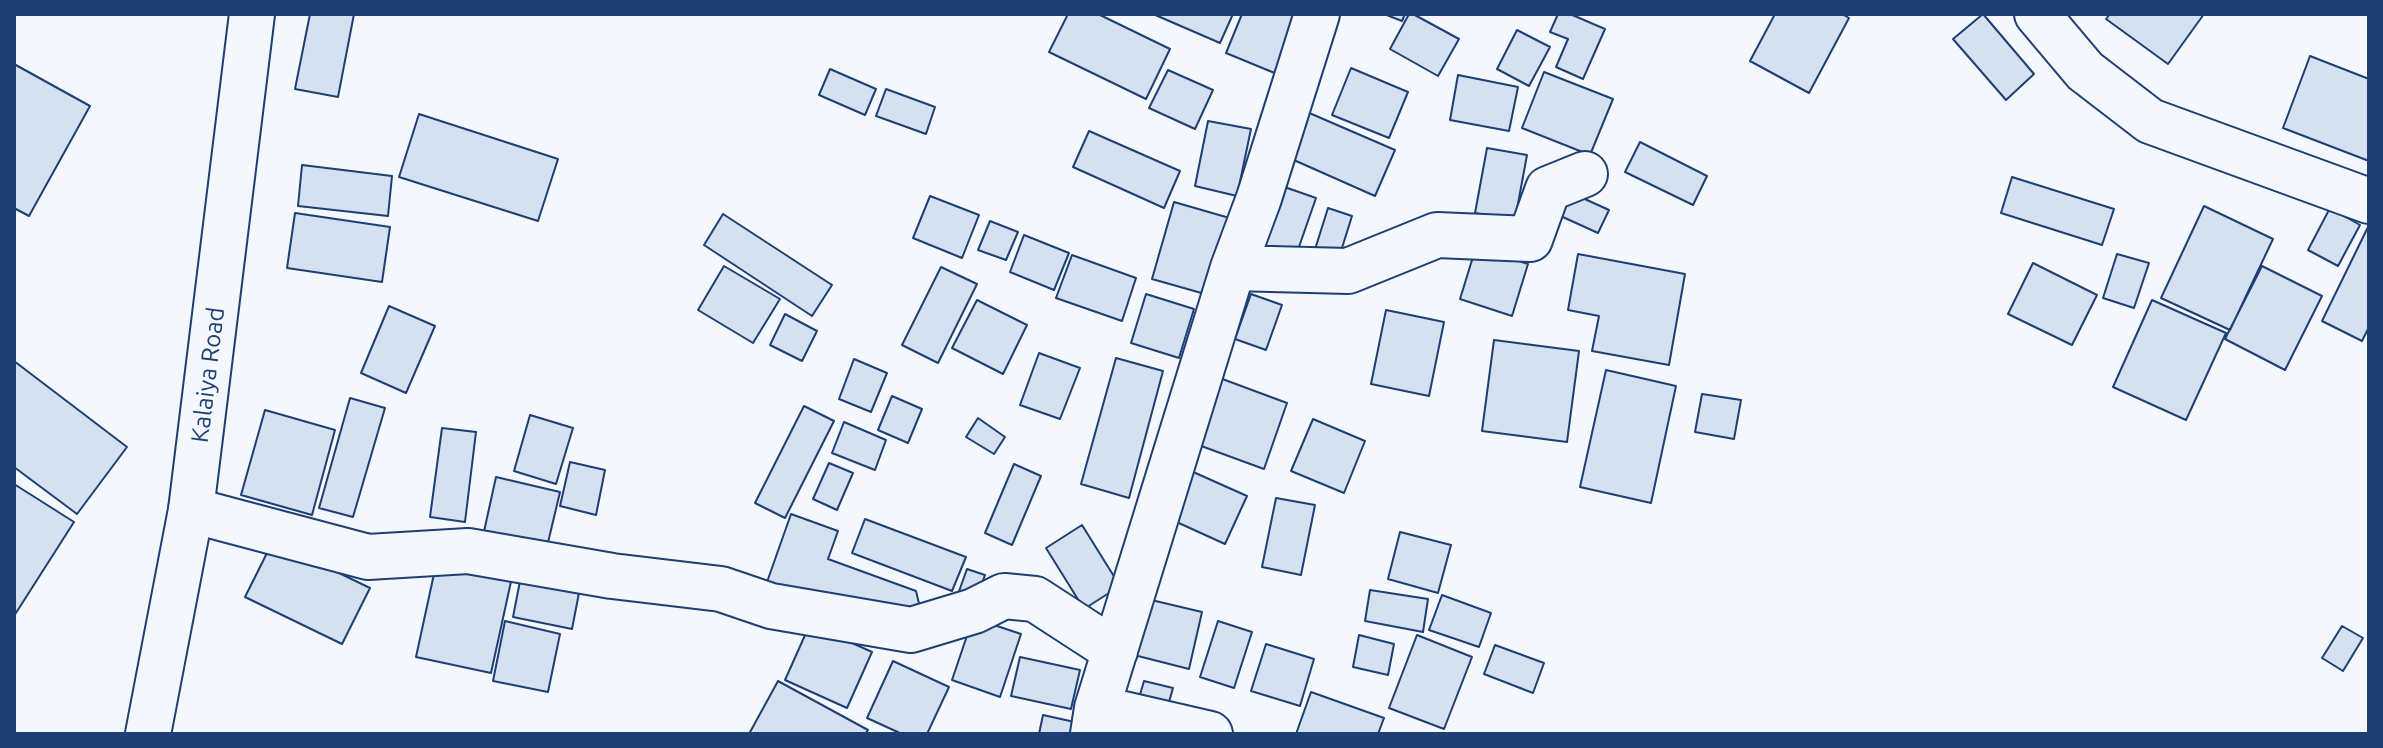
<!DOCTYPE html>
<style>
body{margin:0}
#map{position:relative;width:2383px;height:748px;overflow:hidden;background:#f4f7fb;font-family:Ubuntu,sans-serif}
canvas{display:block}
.frame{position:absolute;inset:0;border:16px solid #1d3f73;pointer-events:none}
</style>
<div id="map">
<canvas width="2383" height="748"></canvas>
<div class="frame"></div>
</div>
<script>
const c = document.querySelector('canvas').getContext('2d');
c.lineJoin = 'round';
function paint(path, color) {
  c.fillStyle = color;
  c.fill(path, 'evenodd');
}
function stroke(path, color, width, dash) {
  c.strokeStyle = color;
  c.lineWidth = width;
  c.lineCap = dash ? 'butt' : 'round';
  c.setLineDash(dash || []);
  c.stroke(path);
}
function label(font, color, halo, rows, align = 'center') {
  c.font = font + ' Ubuntu,sans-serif';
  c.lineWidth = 6;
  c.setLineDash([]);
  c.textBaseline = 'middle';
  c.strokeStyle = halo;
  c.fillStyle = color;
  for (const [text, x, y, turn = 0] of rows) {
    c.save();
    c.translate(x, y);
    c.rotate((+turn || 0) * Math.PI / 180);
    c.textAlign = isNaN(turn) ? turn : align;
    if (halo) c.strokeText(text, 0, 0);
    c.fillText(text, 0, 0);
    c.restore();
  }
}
const building = new Path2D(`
 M 310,14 L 354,14 L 338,97 L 295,89 Z
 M 1068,14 L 1098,14 L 1170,49 L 1146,99 L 1049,52 Z
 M 1153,14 L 1233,14 L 1220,43 Z
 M 1242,14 L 1301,14 L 1277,74 L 1226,53 Z
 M 1384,14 L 1405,14 L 1402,21 Z
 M 1409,14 L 1413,14 L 1459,39 L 1438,76 L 1390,49 Z
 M 1558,14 L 1570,14 L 1605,29 L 1583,79 L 1556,67 L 1568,39 L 1550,32 Z
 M 1775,14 L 1842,14 L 1849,18 L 1809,93 L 1750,61 Z
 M 1983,14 L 2034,74 L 2006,100 L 1953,39 Z
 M 2110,14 L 2204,14 L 2168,64 L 2106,19 Z
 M 1517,30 L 1550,47 L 1529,86 L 1497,69 Z
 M 2310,56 L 2369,79 L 2369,161 L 2283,128 Z
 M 14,64 L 90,106 L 29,216 L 14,208 Z
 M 1351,68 L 1408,92 L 1389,138 L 1332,115 Z
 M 830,69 L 876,89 L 865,115 L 819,95 Z
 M 1168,70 L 1213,90 L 1195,129 L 1149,108 Z
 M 1544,72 L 1613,99 L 1590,155 L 1522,128 Z
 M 1458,75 L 1518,87 L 1509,131 L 1450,120 Z
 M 886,89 L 935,107 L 926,134 L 876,116 Z
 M 1307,112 L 1395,150 L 1375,196 L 1287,157 Z
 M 419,114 L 558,159 L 538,221 L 399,177 Z
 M 1208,121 L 1251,129 L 1237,196 L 1195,186 Z
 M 1089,131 L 1180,171 L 1164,208 L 1073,167 Z
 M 1640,142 L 1707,176 L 1693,205 L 1625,172 Z
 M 1487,148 L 1527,155 L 1515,220 L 1475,213 Z
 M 302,165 L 392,176 L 388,216 L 298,206 Z
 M 2012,177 L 2114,209 L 2102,245 L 2001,213 Z
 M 1276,184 L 1316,198 L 1292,267 L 1252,253 Z
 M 1565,190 L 1609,210 L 1598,233 L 1554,213 Z
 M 930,196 L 979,215 L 962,258 L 913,238 Z
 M 1174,202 L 1233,219 L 1212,296 L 1152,279 Z
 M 2204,206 L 2273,239 L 2230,330 L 2161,298 Z
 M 1328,208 L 1352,216 L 1336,267 L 1312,259 Z
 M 2330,208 L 2360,225 L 2338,266 L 2308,250 Z
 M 295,213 L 390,227 L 382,282 L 287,268 Z
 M 723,214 L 832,285 L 812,316 L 704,245 Z
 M 990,221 L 1018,232 L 1006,260 L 978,250 Z
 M 2369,225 L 2369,327 L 2362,341 L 2322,321 Z
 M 1024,235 L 1069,253 L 1054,290 L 1010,272 Z
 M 1476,247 L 1528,264 L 1512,316 L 1460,299 Z
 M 1578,254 L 1685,274 L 1669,365 L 1592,351 L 1599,316 L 1568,310 Z
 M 2117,254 L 2149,263 L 2134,308 L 2103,298 Z
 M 1072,255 L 1136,278 L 1122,321 L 1056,298 Z
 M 2033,263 L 2097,295 L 2072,345 L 2008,314 Z
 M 724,266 L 780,299 L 753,343 L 698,310 Z
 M 2262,266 L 2322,296 L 2285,370 L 2225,339 Z
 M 941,267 L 977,284 L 938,363 L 902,345 Z
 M 1146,294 L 1194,309 L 1179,358 L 1131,343 Z
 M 1251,294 L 1282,305 L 1266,350 L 1235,339 Z
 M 977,300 L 1027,325 L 1003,374 L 952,348 Z
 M 2152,300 L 2226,333 L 2186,420 L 2113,387 Z
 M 389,306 L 435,326 L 406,393 L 361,373 Z
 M 1386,310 L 1444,322 L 1429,396 L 1371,384 Z
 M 785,314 L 817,331 L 802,361 L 770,345 Z
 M 1494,340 L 1579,351 L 1567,442 L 1482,431 Z
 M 1039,353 L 1080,368 L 1060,419 L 1020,405 Z
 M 1116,358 L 1163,371 L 1129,498 L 1081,484 Z
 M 854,359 L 887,373 L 871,412 L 839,399 Z
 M 14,361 L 127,447 L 77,514 L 14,467 Z
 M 1606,370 L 1676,386 L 1651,503 L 1580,487 Z
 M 1217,377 L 1287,403 L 1264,469 L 1193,443 Z
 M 1702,394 L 1741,400 L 1734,439 L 1695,432 Z
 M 892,396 L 922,409 L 908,443 L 878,430 Z
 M 350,398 L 385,408 L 353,517 L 319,508 Z
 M 804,406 L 834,421 L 785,518 L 755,503 Z
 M 265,410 L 335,430 L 312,515 L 241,495 Z
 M 530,415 L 573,428 L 556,484 L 514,471 Z
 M 978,418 L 1005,437 L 994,454 L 966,437 Z
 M 1313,419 L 1365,441 L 1344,493 L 1291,471 Z
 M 844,422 L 886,440 L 875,470 L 832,453 Z
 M 442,428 L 476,432 L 465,522 L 430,517 Z
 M 570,462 L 605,470 L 596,515 L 560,506 Z
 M 829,463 L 853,473 L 837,510 L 813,499 Z
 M 1014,464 L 1041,476 L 1012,545 L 985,533 Z
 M 1191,471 L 1247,496 L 1225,544 L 1170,519 Z
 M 496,477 L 560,492 L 546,551 L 483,536 Z
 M 14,484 L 74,522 L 14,616 Z
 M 1276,498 L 1315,505 L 1301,575 L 1262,567 Z
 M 791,514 L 838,531 L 828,559 L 916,591 L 922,616 L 873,620 L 767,582 Z
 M 865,519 L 966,557 L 952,591 L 852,553 Z
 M 1082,525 L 1120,586 L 1084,609 L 1046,548 Z
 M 1400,532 L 1451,545 L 1438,593 L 1388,579 Z
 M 273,541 L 370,588 L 342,644 L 245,597 Z
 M 437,560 L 512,577 L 491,673 L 416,657 Z
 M 967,569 L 985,575 L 976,600 L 958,594 Z
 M 520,581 L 579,593 L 572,629 L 513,617 Z
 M 1370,590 L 1428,599 L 1423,632 L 1365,621 Z
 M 1442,595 L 1491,613 L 1479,647 L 1429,630 Z
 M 1143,598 L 1202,612 L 1189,669 L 1130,654 Z
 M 973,618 L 1021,634 L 1000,697 L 952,680 Z
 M 505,621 L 560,634 L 548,692 L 493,681 Z
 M 1218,621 L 1252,632 L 1234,688 L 1200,677 Z
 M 810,624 L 872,652 L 847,708 L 785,680 Z
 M 2342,626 L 2363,638 L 2343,671 L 2322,658 Z
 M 1359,635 L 1394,644 L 1388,675 L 1353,667 Z
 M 1417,635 L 1472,657 L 1444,729 L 1389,708 Z
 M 1266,644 L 1314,659 L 1300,706 L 1251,691 Z
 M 1495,645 L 1544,663 L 1533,693 L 1484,674 Z
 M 1020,657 L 1080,670 L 1071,709 L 1011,696 Z
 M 893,661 L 949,687 L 927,734 L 902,734 L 867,718 Z
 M 778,681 L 868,730 L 865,734 L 749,734 Z
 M 1144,681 L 1173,688 L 1165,716 L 1136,708 Z
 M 1311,692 L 1384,718 L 1378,734 L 1296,734 Z
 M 1043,715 L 1079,723 L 1076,734 L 1039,734 Z`);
paint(building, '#d5e0f0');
stroke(building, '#1d3f73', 2);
const minor = new Path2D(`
 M 2037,14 L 2085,71 L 2150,121 L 2369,201
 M 1233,268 L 1348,271 L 1437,235 L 1530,239 L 1548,189 L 1585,174
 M 191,510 L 368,557 L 468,551 L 612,576 L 721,589 L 771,606 L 911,630 L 974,611 L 1004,596 L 1035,599 L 1115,651
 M 1097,708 L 1210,734
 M 1093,734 L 1097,708 L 1233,268 L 1259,198 L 1317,14`);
const major = new Path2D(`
 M 148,734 L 191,510 L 252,14`);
stroke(minor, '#1d3f73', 48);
stroke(major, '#1d3f73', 48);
stroke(minor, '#f4f7fb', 44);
stroke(major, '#f4f7fb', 44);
label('24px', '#1d3f73', '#f4f7fb', [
 ["Kalaiya Road",208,375,-83]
]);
</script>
